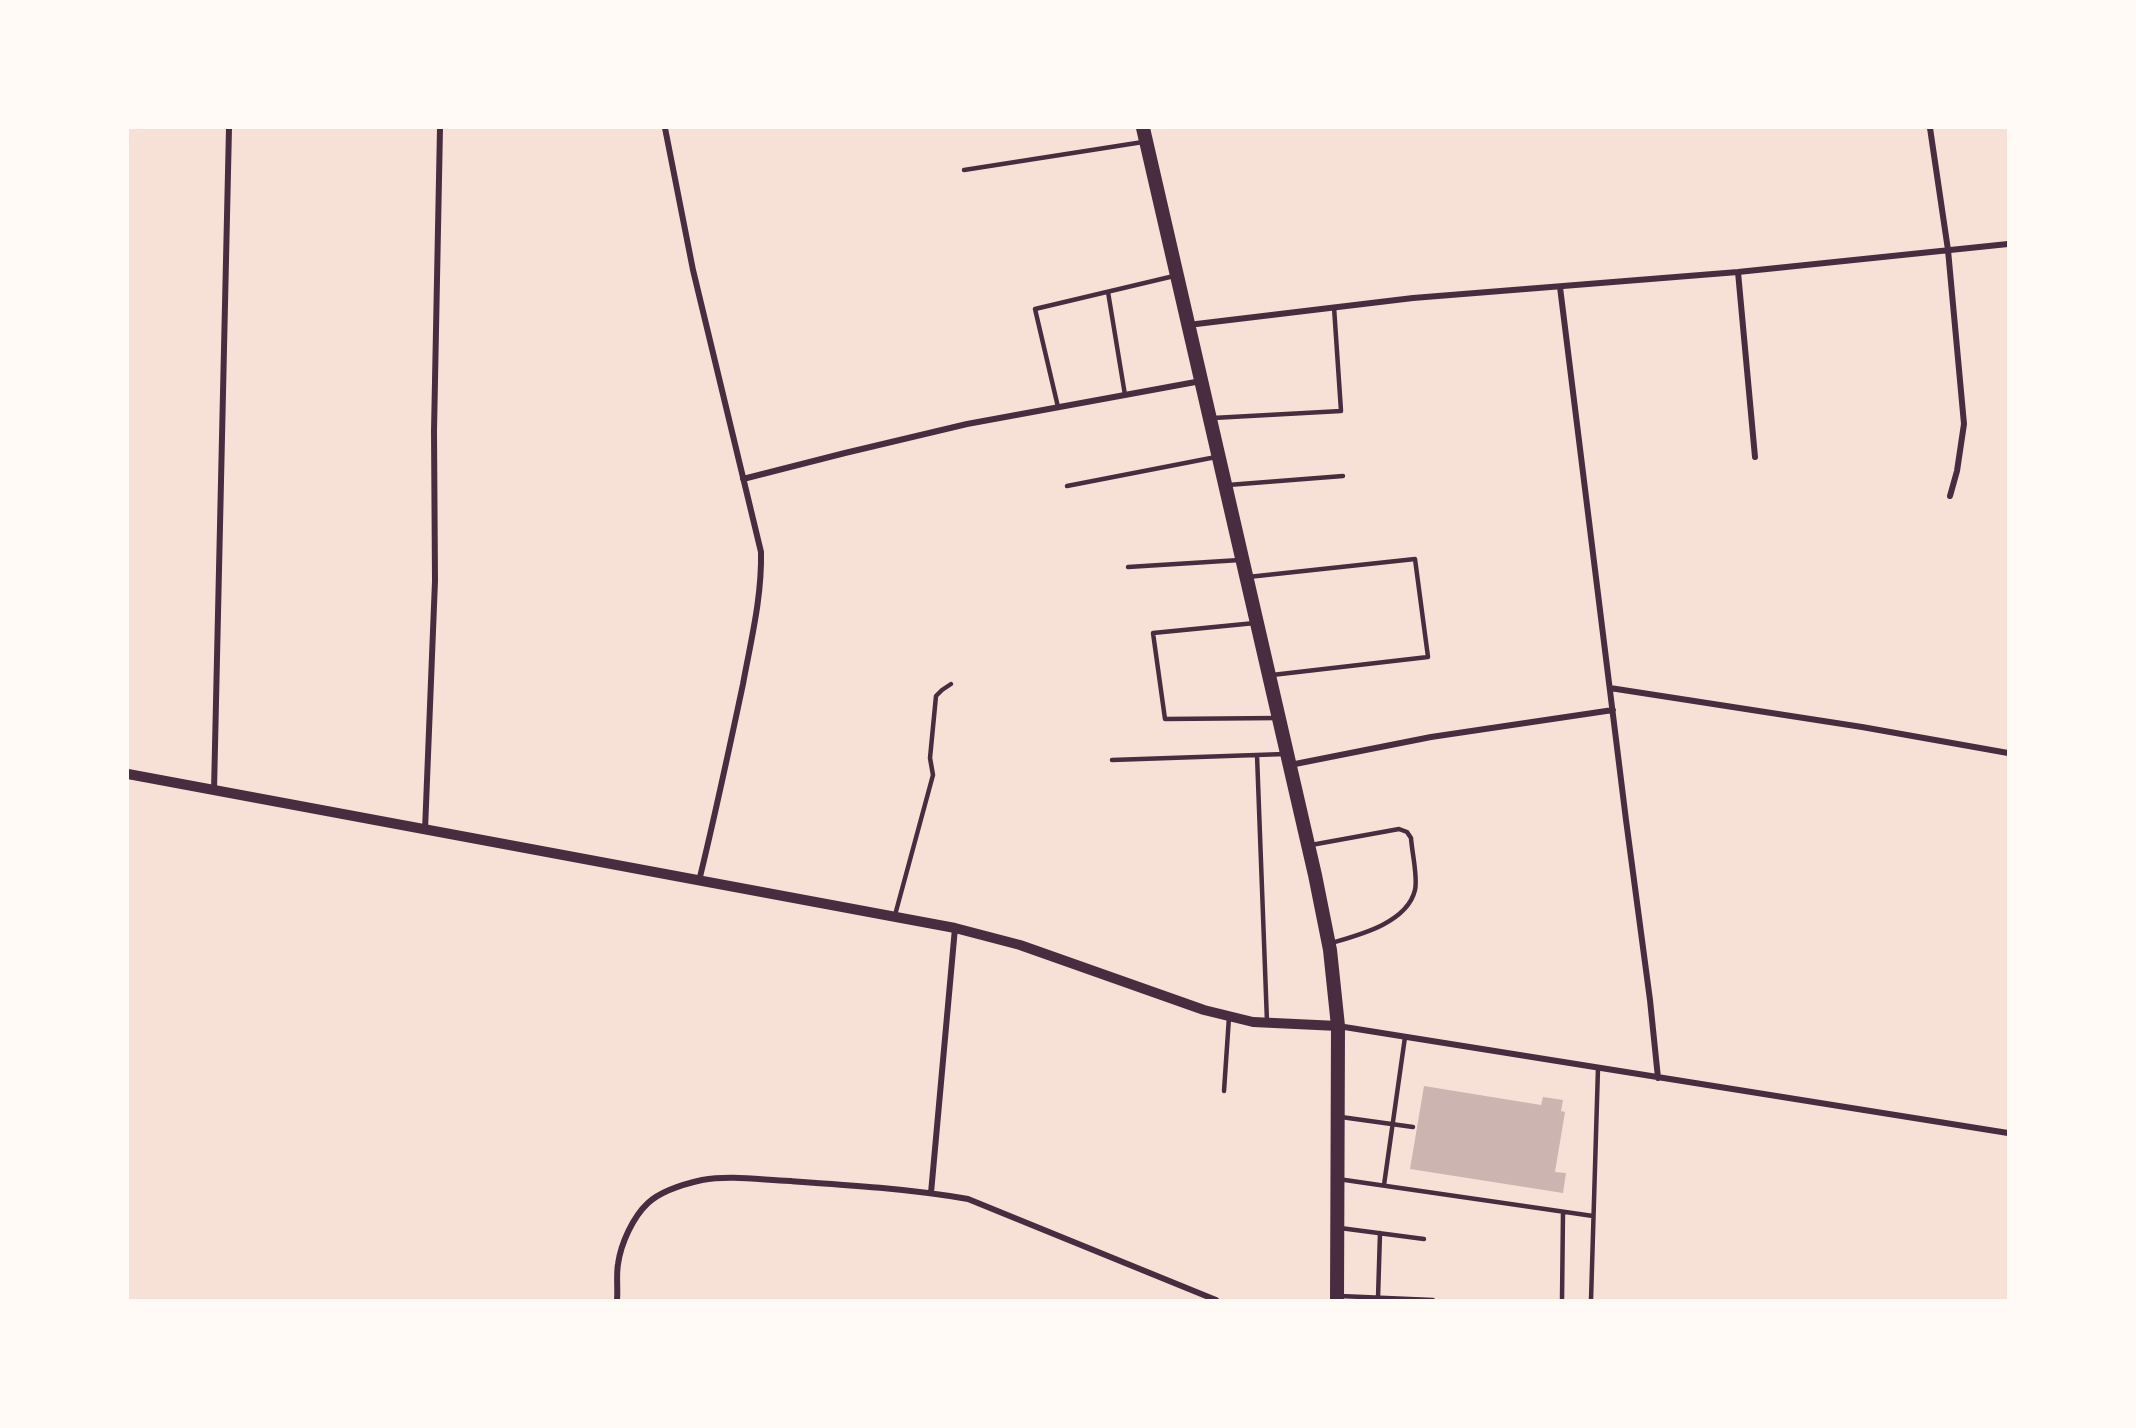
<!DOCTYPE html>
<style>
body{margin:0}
#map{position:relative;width:2136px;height:1428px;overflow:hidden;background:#f7e1d7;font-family:"IBM Plex Sans",sans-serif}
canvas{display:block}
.frame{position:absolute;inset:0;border:129px solid #fffaf5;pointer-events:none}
</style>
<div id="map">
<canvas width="2136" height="1428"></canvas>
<div class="frame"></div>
</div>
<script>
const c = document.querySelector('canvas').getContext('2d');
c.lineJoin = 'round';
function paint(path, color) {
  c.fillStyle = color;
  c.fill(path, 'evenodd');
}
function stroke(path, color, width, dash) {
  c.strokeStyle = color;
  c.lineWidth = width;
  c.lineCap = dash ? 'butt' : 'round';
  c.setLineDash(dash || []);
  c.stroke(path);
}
paint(new Path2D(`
 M 1424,1086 L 1541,1105 L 1543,1097 L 1563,1100 L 1561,1111 L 1565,1112 L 1555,1172 L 1566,1173 L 1563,1193 L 1410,1169 Z`), '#ccb4b1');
stroke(new Path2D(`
 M 964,170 L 1143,142
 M 1108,292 L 1125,395
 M 1058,407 L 1035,309 L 1174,276
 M 1213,418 L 1341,411 L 1334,307
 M 1228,485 L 1343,476
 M 1067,486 L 1216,457
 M 1128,567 L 1240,560
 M 1248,577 L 1415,559 L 1428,657 L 1272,675
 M 1255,623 L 1153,633 L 1165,719 L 1278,718
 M 1257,755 L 1267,1022
 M 1112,760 L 1285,754
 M 1311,845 L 1399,829 L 1407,832 L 1411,838 C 1412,853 1418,877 1415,890 C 1407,923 1359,935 1331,943
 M 895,915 L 933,775 L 930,758 L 936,696 L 942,690 L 951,684
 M 1224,1091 L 1229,1017
 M 1341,1117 L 1413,1127
 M 1338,1179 L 1593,1216
 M 1384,1185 L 1405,1037
 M 1340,1228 L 1424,1239
 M 1340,1296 L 1433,1300
 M 1378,1298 L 1380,1233
 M 1562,1300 L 1563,1212
 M 1591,1300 L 1598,1068`), '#4a2c40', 4.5);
stroke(new Path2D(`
 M 665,128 L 693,270 L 761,552 C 762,597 751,640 743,684 C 729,750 715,816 699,881
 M 1930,128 L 1948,250 L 1964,424 L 1957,471 L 1950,496
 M 1738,272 L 1755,457
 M 1560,287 L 1626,820 L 1650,1000 L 1658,1078
 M 1188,325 L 1413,298 L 1738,272 L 2008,244
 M 743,479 L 845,453 L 967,424 L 1201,381
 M 1610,688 L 1862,727 L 2008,753
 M 1290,765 L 1431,737 L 1613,710
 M 214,790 L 229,128
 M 425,830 L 435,581 L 434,431 L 440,128
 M 1338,1026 L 2008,1133
 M 931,1193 L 955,928
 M 617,1300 C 618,1288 616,1276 618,1264 C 621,1243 633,1217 648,1203 C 662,1190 684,1184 702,1180 C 731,1175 761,1180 790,1181 C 849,1185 909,1189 968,1199 L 1216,1300`), '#4a2c40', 6);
stroke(new Path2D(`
 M 128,774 L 955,928 L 1020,945 L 1204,1010 L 1253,1022 L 1338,1026`), '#4a2c40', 10);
stroke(new Path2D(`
 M 1143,128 L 1315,875 L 1330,950 L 1338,1026 L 1337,1300`), '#4a2c40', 14);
</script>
